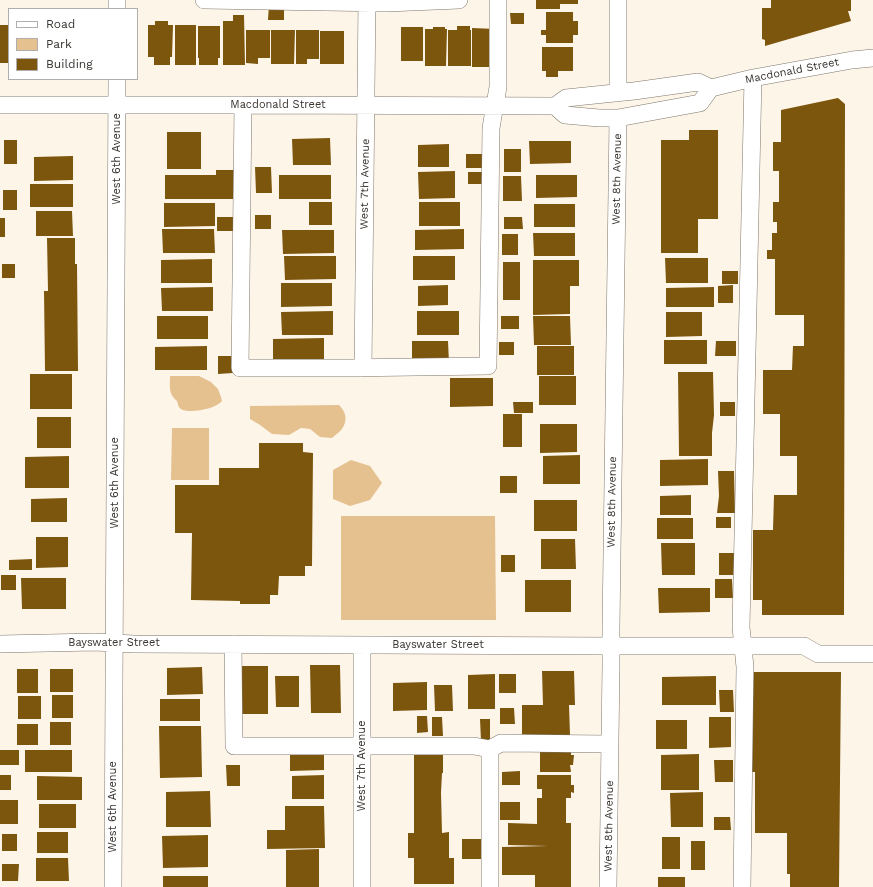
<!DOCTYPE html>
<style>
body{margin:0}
#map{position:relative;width:873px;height:887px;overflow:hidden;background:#fef5e9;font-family:"Work Sans",sans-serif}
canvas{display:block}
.legend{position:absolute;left:8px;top:8px;width:130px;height:72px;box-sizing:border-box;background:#fff;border:1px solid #afaeac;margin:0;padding:5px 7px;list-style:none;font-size:12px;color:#383430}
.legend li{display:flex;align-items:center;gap:8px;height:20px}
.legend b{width:20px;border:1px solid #afaeac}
</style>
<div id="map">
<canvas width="873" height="887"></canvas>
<ul class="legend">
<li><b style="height:5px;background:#fff"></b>Road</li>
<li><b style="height:11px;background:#e5c18f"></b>Park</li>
<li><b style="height:11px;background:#7d560d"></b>Building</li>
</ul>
</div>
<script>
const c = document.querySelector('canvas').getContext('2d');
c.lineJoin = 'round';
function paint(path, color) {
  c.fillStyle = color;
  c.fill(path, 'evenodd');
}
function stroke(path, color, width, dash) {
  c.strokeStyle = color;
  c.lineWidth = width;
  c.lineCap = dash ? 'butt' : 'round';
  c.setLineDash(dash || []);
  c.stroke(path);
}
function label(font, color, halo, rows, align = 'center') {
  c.font = font + ' "Work Sans",sans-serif';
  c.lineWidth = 4;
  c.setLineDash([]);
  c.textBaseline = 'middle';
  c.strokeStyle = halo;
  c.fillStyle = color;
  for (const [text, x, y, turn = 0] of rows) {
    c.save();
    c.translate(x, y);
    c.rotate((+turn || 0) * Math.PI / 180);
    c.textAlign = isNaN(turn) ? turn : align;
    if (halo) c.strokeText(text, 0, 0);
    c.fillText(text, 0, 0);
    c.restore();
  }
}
paint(new Path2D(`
 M 170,376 L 199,376 L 211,382 L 218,389 L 221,397 L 222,401 C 216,409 189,414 181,409 C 178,407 178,404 177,401 C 168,394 170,386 170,376 Z
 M 339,405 C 346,412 348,420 342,429 C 340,432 335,435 332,438 L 320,437 L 310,429 L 301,428 L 289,435 L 272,434 L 260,425 L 250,419 L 250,406 Z
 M 172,428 L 209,428 L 209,480 L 171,480 Z
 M 351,460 L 370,466 L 382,483 L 370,500 L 350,506 L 333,499 L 333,470 Z
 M 341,516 L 495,516 L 496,620 L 341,620 Z`), '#e5c18f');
paint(new Path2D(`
 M 536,0 L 578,0 L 578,4 L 560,4 L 560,9 L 536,9 Z
 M 771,0 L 851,0 L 851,11 L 848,11 L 851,21 L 765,46 L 765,40 L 762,39 L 762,8 L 771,8 Z
 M 269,4 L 284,4 L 284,20 L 268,20 Z
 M 546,12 L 573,12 L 573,21 L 578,21 L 578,35 L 573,35 L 573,43 L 546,43 L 546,35 L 541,35 L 541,30 L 546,30 Z
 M 510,13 L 524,13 L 524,24 L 511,24 Z
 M 233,15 L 244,15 L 245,65 L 223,65 L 223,21 L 233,21 Z
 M 155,21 L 168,21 L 168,25 L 173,25 L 172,57 L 170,57 L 170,65 L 154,65 L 154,57 L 148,57 L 148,25 L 155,25 Z
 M 0,25 L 9,25 L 9,63 L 0,63 Z
 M 175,25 L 196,25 L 196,65 L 175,65 Z
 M 198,26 L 220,26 L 220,58 L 218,58 L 218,65 L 199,65 L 199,58 L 198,58 Z
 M 457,26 L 470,26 L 470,30 L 471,30 L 471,66 L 448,66 L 448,30 L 457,30 Z
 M 401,27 L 423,27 L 423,61 L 401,61 Z
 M 433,27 L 445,27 L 445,29 L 447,29 L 446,66 L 425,66 L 425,29 L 433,29 Z
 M 472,28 L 496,29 L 496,67 L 472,67 Z
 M 246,30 L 270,30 L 270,58 L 258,58 L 258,64 L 246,63 Z
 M 271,30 L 295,30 L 294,64 L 271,64 Z
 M 296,30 L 319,30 L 319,59 L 307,59 L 307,64 L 296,64 Z
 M 320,31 L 344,31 L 344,64 L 320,64 Z
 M 542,47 L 573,47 L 573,71 L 558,71 L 558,77 L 546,77 L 546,71 L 542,71 Z
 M 838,98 L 845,104 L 844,615 L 762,615 L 762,600 L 753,600 L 753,530 L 773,530 L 774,495 L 797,495 L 797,456 L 780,456 L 780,414 L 763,414 L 763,370 L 792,370 L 793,346 L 804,346 L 804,315 L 775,315 L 775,259 L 767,259 L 767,250 L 772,250 L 772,233 L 777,233 L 777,222 L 773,222 L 773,202 L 779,202 L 779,171 L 773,171 L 773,142 L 781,142 L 781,110 Z
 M 689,130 L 718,130 L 718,219 L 698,219 L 698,253 L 661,253 L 661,140 L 689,140 Z
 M 167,132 L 201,132 L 201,169 L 167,169 Z
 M 330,138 L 331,165 L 293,165 L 292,139 Z
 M 4,140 L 17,140 L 17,164 L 4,164 Z
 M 529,141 L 571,141 L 571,163 L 530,164 Z
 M 449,144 L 449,167 L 418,167 L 418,145 Z
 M 504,149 L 521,149 L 521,172 L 504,172 Z
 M 466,154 L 483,154 L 483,168 L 466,168 Z
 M 73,156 L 73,180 L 34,181 L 34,157 Z
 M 255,167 L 271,167 L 272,193 L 256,193 Z
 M 216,170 L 236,170 L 236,199 L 165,199 L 165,175 L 216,175 Z
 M 455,171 L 455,198 L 419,199 L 418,172 Z
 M 468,172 L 483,172 L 483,184 L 468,184 Z
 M 279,175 L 331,175 L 331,199 L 279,199 Z
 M 536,175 L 577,175 L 577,197 L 536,198 Z
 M 503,176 L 521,176 L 522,201 L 503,201 Z
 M 30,184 L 73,184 L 73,207 L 30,207 Z
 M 3,190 L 17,190 L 17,210 L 3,210 Z
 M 309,202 L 332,202 L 332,225 L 309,225 Z
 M 419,202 L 460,202 L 460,226 L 419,226 Z
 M 164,203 L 215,203 L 215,226 L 164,227 Z
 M 534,204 L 575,204 L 575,227 L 534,227 Z
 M 36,211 L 72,211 L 73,236 L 36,236 Z
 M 255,215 L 271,215 L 271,229 L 255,229 Z
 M 217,217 L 234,217 L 234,231 L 217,231 Z
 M 504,217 L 522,217 L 523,229 L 504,229 Z
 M 0,218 L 5,218 L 5,237 L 0,237 Z
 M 162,229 L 214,229 L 215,253 L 163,253 Z
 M 464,229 L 464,249 L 415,250 L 415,230 Z
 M 282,230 L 334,230 L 334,253 L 283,254 Z
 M 533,233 L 575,233 L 575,256 L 534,256 Z
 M 502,234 L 518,234 L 518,255 L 502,255 Z
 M 47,238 L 75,238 L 75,264 L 77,264 L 78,371 L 45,371 L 44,291 L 48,291 Z
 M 284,256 L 336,256 L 336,279 L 285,280 Z
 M 413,256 L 455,256 L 455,280 L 413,280 Z
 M 665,258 L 708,258 L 708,283 L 666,283 Z
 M 212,259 L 212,283 L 161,283 L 161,260 Z
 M 533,260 L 579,260 L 579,286 L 570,286 L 570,314 L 533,315 Z
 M 503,262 L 520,262 L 520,300 L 503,300 Z
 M 2,264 L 15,264 L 15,278 L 2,278 Z
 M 722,271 L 738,271 L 738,284 L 722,284 Z
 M 281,283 L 332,283 L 332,306 L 281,307 Z
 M 448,285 L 448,305 L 418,306 L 418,286 Z
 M 733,285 L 733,303 L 718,303 L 718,286 Z
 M 213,287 L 213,311 L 162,311 L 161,288 Z
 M 714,287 L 714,307 L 666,307 L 666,288 Z
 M 333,311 L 333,335 L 282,335 L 281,312 Z
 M 417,311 L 459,311 L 459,335 L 417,335 Z
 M 666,312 L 702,312 L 702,336 L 666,337 Z
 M 157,316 L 208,316 L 208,339 L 157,339 Z
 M 501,316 L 519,316 L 519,329 L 501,329 Z
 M 533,316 L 570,316 L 571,345 L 534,345 Z
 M 324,338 L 324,362 L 273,362 L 273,339 Z
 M 664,340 L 707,340 L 707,364 L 664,364 Z
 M 412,341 L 448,341 L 449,363 L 412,363 Z
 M 716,341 L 736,341 L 736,356 L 715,356 Z
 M 499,342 L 514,342 L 514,355 L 499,355 Z
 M 207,346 L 207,370 L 155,370 L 155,347 Z
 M 537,346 L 574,346 L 574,375 L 537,375 Z
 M 218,356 L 233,356 L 233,373 L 218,374 Z
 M 678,372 L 713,372 L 714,415 L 712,433 L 712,456 L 679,456 Z
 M 30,374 L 72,374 L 72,409 L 30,409 Z
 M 539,376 L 576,376 L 576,405 L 539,405 Z
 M 450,378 L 493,378 L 493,406 L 450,407 Z
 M 513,402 L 533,402 L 533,413 L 514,413 Z
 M 720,402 L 735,402 L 735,416 L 720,416 Z
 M 503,414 L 522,414 L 522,447 L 503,447 Z
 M 37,417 L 71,417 L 71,448 L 37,448 Z
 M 540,424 L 577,424 L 577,452 L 540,453 Z
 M 259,443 L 303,443 L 303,452 L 313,453 L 312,566 L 305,566 L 305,576 L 279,576 L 278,595 L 270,595 L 270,604 L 240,604 L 240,601 L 191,600 L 192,533 L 175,533 L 175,485 L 219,485 L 219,468 L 259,468 Z
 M 580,455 L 580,484 L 543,484 L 543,456 Z
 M 69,456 L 69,488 L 25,488 L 25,457 Z
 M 708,459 L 708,485 L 660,486 L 660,460 Z
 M 718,471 L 734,471 L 735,513 L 717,513 L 719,496 Z
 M 500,476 L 517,476 L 517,493 L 500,493 Z
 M 691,495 L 691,515 L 660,515 L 660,496 Z
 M 67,498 L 67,522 L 31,522 L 31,499 Z
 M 534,500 L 577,500 L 577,531 L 534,531 Z
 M 716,517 L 731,517 L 731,528 L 716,528 Z
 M 657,518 L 693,518 L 693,539 L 657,539 Z
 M 36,537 L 68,537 L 68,567 L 36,568 Z
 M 541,539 L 575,539 L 576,569 L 541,569 Z
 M 661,543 L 695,543 L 695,575 L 662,575 Z
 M 719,553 L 734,553 L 734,575 L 719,575 Z
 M 501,555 L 515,555 L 515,572 L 501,572 Z
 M 32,559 L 32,570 L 9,570 L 9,560 Z
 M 1,575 L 16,575 L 16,590 L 1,590 Z
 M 21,578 L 66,578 L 66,609 L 22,609 Z
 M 715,579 L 732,579 L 733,598 L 715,598 Z
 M 525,580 L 571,580 L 571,612 L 525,612 Z
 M 658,588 L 710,588 L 710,612 L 659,613 Z
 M 310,665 L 340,665 L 341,713 L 311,713 Z
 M 241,666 L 268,666 L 268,714 L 242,714 Z
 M 202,667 L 203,694 L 167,695 L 167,668 Z
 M 17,669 L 38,669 L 38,693 L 17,693 Z
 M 50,669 L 73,669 L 73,692 L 50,692 Z
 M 542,671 L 574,671 L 575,705 L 569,705 L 570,735 L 522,736 L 522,705 L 543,705 Z
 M 751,672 L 841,672 L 839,887 L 790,887 L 790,874 L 787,874 L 787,833 L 755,833 L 755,772 L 750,772 Z
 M 495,674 L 495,709 L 468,709 L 468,675 Z
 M 499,674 L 516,674 L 516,693 L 499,693 Z
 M 275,676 L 299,676 L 299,707 L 276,707 Z
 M 716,676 L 716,705 L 662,705 L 662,677 Z
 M 427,682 L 427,710 L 393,711 L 393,683 Z
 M 434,685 L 452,685 L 453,711 L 435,711 Z
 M 719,690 L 733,690 L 734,712 L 720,712 Z
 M 52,695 L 73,695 L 73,718 L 52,718 Z
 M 18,696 L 41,696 L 41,719 L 18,719 Z
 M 160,699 L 200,699 L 200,721 L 160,721 Z
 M 500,708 L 514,708 L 515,724 L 500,724 Z
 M 417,716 L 427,716 L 428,732 L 417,733 Z
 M 432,717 L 442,717 L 443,736 L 432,736 Z
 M 709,717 L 731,717 L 731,747 L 709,748 Z
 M 480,719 L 490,719 L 490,741 L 481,741 Z
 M 656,720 L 687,720 L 687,749 L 656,749 Z
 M 50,722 L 71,722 L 71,745 L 50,745 Z
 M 17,724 L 38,724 L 38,745 L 17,745 Z
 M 159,726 L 201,726 L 202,777 L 160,778 Z
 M 324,748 L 324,770 L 290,771 L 290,749 Z
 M 540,748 L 571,748 L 571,755 L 574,755 L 573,765 L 570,765 L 571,772 L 540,772 Z
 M 0,750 L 19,750 L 19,765 L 0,765 Z
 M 25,750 L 72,750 L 72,772 L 25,772 Z
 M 414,750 L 443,750 L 443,773 L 442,773 L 441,793 L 442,833 L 449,832 L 449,858 L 454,858 L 454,884 L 414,884 L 414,858 L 408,858 L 408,833 L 414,833 Z
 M 699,754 L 699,790 L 661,790 L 661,755 Z
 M 714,760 L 733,760 L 733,782 L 715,782 Z
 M 226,765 L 240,765 L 240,786 L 227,786 Z
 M 520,771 L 520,785 L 502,785 L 502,772 Z
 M 0,775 L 11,775 L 11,790 L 0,790 Z
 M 324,775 L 324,799 L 292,799 L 292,776 Z
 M 537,775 L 571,775 L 571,785 L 574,785 L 574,793 L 571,792 L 571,798 L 566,798 L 566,823 L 571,823 L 571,887 L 535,887 L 535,875 L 502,875 L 502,847 L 548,846 L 508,845 L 508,823 L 537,824 L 537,798 L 542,798 L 542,789 L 537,789 Z
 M 37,776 L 82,777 L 82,800 L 37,800 Z
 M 210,791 L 211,827 L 166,827 L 166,792 Z
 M 703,792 L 703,827 L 671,827 L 670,793 Z
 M 0,800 L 18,800 L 18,824 L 0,824 Z
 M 500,802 L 520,802 L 520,820 L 500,820 Z
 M 39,804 L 76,804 L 76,828 L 39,828 Z
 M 285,806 L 324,806 L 325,848 L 267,849 L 267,830 L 285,830 Z
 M 714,817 L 730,817 L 731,830 L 714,830 Z
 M 37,832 L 68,832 L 68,853 L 37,853 Z
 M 2,834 L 17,834 L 17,851 L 2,851 Z
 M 208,835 L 208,867 L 163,868 L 162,836 Z
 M 662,837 L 680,837 L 680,869 L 662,869 Z
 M 462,839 L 483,839 L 483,859 L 462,859 Z
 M 691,841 L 705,841 L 705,870 L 691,870 Z
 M 319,849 L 319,887 L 286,887 L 286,850 Z
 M 36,858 L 68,858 L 69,881 L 36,881 Z
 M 2,864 L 19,864 L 18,881 L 2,881 Z
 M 163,876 L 208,876 L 208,887 L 163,887 Z
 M 658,877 L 685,877 L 685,887 L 658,887 Z`), '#7d560d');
const minor = new Path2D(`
 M 117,0 L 117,9
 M 204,0 L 387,3 L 459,0
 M 618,93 L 618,0
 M 0,105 L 243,105 L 555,106 L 566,98 L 634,91 L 698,82 L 711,88
 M 243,105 L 240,368 L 344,368 L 488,366 L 491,128 L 498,87 L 498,0
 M 555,106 L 565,115 L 599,118 L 618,118 L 700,103 L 711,88 L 753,78 L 852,60 L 873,58
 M 363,368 L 367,0
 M 0,644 L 95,642 L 134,644 L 611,646 L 804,646 L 818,654 L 873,654
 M 233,644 L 234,746 L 474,746 L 490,749
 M 113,887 L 117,79
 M 362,887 L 362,645
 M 490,887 L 490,749 L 501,743 L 610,744
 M 608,887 L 611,666 L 611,627 L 618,118
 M 742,887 L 745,667 L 741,627 L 753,78`);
stroke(minor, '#7d766b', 18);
stroke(minor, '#fff', 17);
label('11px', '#383430', '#fff', [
 ["Macdonald Street",792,71,-11],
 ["Macdonald Street",278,105],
 ["West 6th Avenue",117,159,-90],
 ["West 8th Avenue",617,179,-89],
 ["West 7th Avenue",365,184,-89],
 ["West 6th Avenue",115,483,-90],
 ["West 8th Avenue",612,502,-89],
 ["Bayswater Street",114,643],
 ["Bayswater Street",438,645],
 ["West 7th Avenue",362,766,-90],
 ["West 6th Avenue",113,807,-90],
 ["West 8th Avenue",609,826,-89]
]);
</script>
